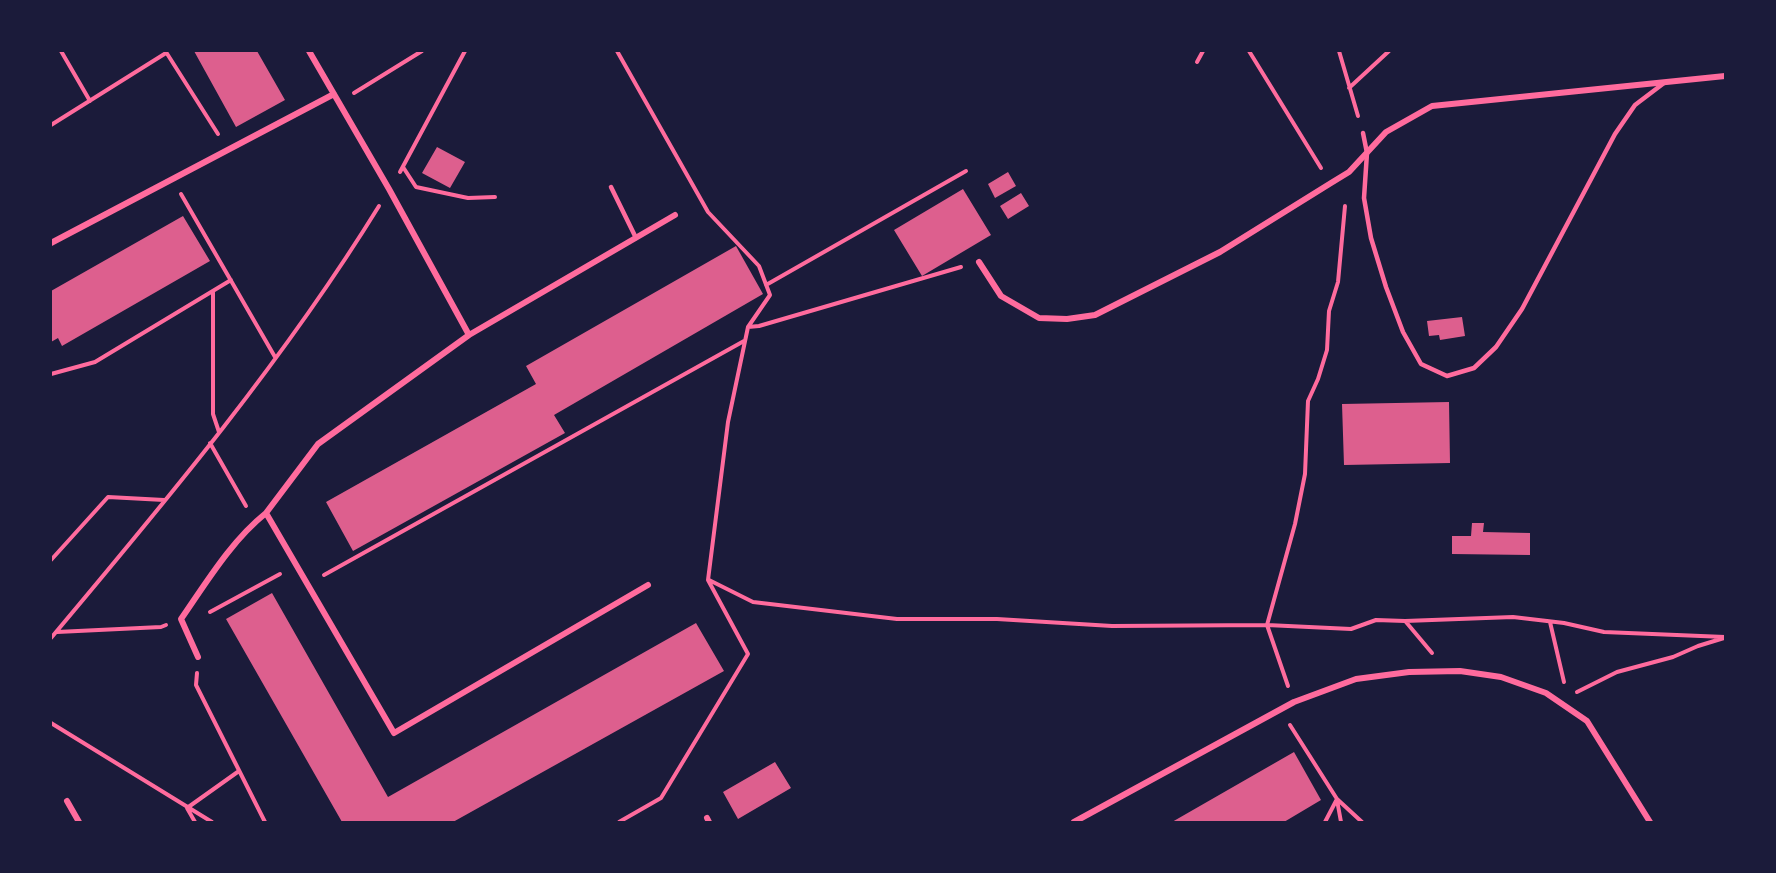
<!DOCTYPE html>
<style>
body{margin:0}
#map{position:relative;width:1776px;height:873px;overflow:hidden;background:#1b1b3a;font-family:"Work Sans",sans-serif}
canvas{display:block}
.frame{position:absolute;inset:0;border:52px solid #1b1b3a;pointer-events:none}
</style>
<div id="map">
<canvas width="1776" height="873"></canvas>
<div class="frame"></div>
</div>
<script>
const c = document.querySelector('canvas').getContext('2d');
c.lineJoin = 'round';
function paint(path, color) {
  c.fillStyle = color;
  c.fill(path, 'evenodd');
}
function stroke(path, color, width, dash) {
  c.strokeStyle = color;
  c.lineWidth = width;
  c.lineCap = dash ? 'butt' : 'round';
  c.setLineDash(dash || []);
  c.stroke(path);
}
paint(new Path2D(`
 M 194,51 L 257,51 L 285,100 L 236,127 Z
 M 437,147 L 465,162 L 450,188 L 422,173 Z
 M 1008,172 L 1016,186 L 995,198 L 988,184 Z
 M 963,189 L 991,235 L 922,276 L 894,230 Z
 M 1021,193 L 1029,206 L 1008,219 L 1000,206 Z
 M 183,216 L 210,261 L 62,346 L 58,338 L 51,342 L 51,291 Z
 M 736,246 L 763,294 L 554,415 L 565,433 L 353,551 L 326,502 L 536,384 L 526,366 Z
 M 1462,317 L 1465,336 L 1440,340 L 1439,335 L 1429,336 L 1427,321 Z
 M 1449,402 L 1450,463 L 1344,465 L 1342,404 Z
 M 1472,523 L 1484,523 L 1483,532 L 1530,533 L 1530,555 L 1452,554 L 1452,536 L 1471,536 Z
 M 272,593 L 388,797 L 696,623 L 724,671 L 453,822 L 342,822 L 226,619 Z
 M 1294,752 L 1321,800 L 1284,822 L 1172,822 Z
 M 775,762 L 791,788 L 738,819 L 723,792 Z`), '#dd5f8e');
stroke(new Path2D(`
 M 61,51 L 90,101
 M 617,51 L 708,212 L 759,266 L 770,295 L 748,327 L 728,422 L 708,580 L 748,654 L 661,798 L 619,822
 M 1249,51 L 1321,168
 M 1339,51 L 1358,116
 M 166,52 L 218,134
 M 1197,62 L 1203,51
 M 1349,88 L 1389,51
 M 354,93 L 422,51
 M 51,125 L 166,53
 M 403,167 L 416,187 L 468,198 L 495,197
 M 400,172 L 465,51
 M 181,194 L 275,357
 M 1345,206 L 1338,282 L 1329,311 L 1327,350 L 1318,379 L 1308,401 L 1305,474 L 1295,524 L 1267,625 L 1351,629 L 1376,620 L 1405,621 L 1513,617 L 1564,623 L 1604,632 L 1725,637
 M 766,285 L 966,171
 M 213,291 L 213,414 L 219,432
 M 748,327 L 759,326 L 961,267
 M 51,374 L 95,362 L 231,280
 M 210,443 L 246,506
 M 51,560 L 108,497 L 164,500
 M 324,575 L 744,341
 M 709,580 L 753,602 L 897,619 L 997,619 L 1112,626 L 1267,625 L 1288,686
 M 210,612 L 280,574
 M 1406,622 L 1432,653
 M 1550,622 L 1564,682
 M 57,632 L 161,627 L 166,625
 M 51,638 C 167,500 284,360 379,206
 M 197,673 L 196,685 L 265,822
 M 1577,692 L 1617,672 L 1673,657 L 1698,646 L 1724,638
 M 51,723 L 212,822
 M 1290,725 L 1337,799 L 1325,822
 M 1337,799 L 1362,822
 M 1337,800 L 1341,822
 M 195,822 L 187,808 L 239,771`), '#ff6b9d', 4);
stroke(new Path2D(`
 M 1363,133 L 1367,153 L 1364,198 L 1371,238 L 1386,287 L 1403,332 L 1421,364 L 1447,376 L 1474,368 L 1496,347 L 1522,309 L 1615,134 L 1635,105 L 1664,83
 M 611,187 L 636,238`), '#ff6b9d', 4.5);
stroke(new Path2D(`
 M 309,51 L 389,189 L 469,335 L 318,444 L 266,513 L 394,733 L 648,585
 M 51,243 L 334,94
 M 979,262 L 1001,296 L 1039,318 L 1067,319 L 1095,315 L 1220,252 L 1331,183 L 1349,172 L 1386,132 L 1432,106 L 1725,76
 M 469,335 L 675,215
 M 198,657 L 181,619 C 206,583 231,541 266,513
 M 67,801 L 79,822
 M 707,818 L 709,822
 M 1074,822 L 1294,702 L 1356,679 L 1409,672 L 1460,671 L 1501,677 L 1546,693 L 1587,721 L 1650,822`), '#ff6b9d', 6);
</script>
